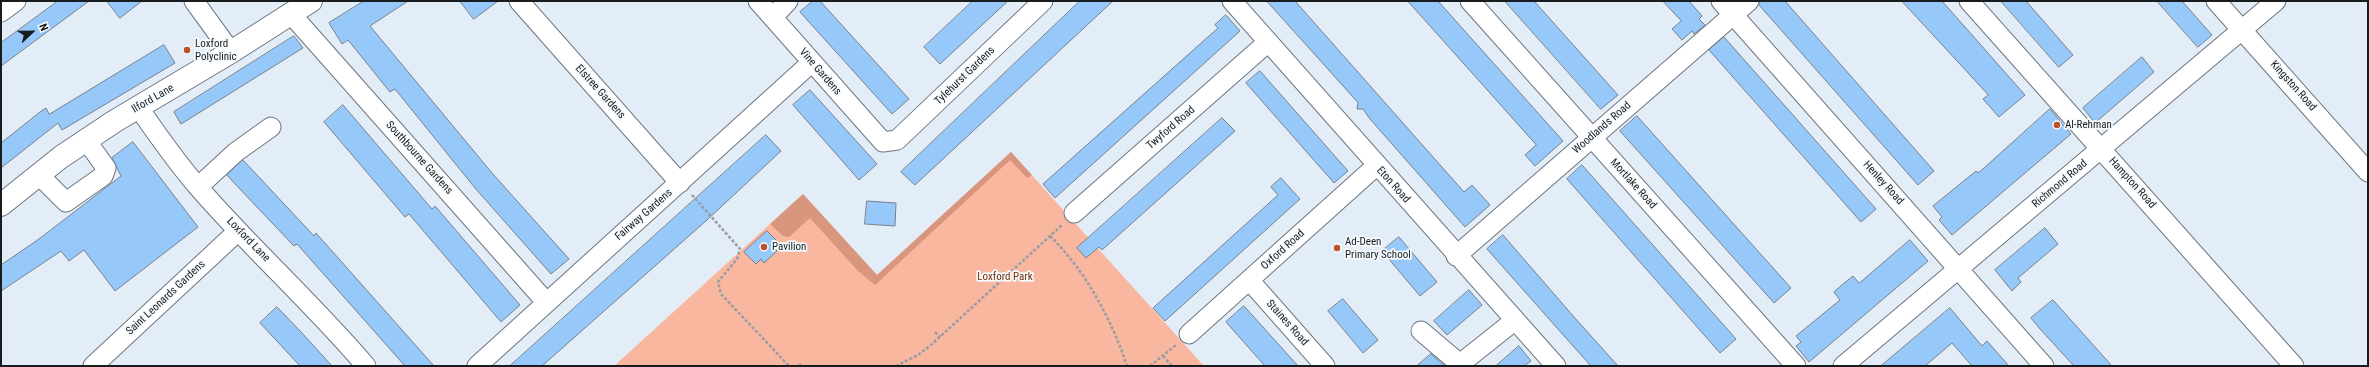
<!DOCTYPE html>
<style>
body{margin:0}
#map{position:relative;width:2369px;height:367px;overflow:hidden;background:#e3edf8;font-family:"Roboto Condensed",sans-serif}
canvas{display:block}
.frame{position:absolute;inset:0;border:2px solid #181c1f;pointer-events:none}
.north{position:absolute;left:12px;top:12px;width:40px;height:40px;-webkit-text-stroke:3px #f5fafe;paint-order:stroke;rotate:68deg;font-size:11px;font-weight:700;line-height:16px;text-align:center;color:#181c1f}
.north::after{content:'';display:block;margin:auto;width:14px;height:18px;background:#181c1f;clip-path:polygon(50% 0,100% 100%,50% 72%,0 100%)}
</style>
<div id="map">
<canvas width="2369" height="367"></canvas>
<div class="frame"></div>
<div class="north">N</div>
</div>
<script>
const c = document.querySelector('canvas').getContext('2d');
c.lineJoin = 'round';
function paint(path, color) {
  c.fillStyle = color;
  c.fill(path, 'evenodd');
}
function stroke(path, color, width, dash) {
  c.strokeStyle = color;
  c.lineWidth = width;
  c.lineCap = dash ? 'butt' : 'round';
  c.setLineDash(dash || []);
  c.stroke(path);
}
function label(font, color, halo, rows, align = 'center') {
  c.font = font + ' "Roboto Condensed",sans-serif';
  c.lineWidth = 3.5;
  c.setLineDash([]);
  c.textBaseline = 'middle';
  c.strokeStyle = halo;
  c.fillStyle = color;
  for (const [text, x, y, turn = 0] of rows) {
    c.save();
    c.translate(x, y);
    c.rotate((+turn || 0) * Math.PI / 180);
    c.textAlign = isNaN(turn) ? turn : align;
    if (halo) c.strokeText(text, 0, 0);
    c.fillText(text, 0, 0);
    c.restore();
  }
}
paint(new Path2D(`
 M 1011,152 L 1204,366 L 614,366 L 803,194 L 877,275 Z`), '#f9b79f');
paint(new Path2D(`
 M 1011,152 L 1032,175 L 1027,178 L 1010,160 L 875,285 L 858,271 L 810,218 L 789,237 L 783,236 L 770,224 L 803,194 L 877,275 Z`), '#d8967e');
const building = new Path2D(`
 M 58,1 L 89,1 L 1,66 L 1,43 Z
 M 107,1 L 142,1 L 120,18 Z
 M 364,1 L 408,1 L 370,26 L 492,173 L 569,259 L 551,274 L 475,188 L 395,89 L 390,92 L 348,40 L 342,44 L 329,23 Z
 M 460,1 L 498,1 L 474,19 Z
 M 813,1 L 820,1 L 909,99 L 892,114 L 800,12 Z
 M 973,1 L 1008,1 L 940,64 L 924,47 Z
 M 1080,1 L 1113,1 L 915,185 L 901,172 Z
 M 1267,1 L 1295,1 L 1464,192 L 1472,185 L 1490,205 L 1465,227 L 1370,119 L 1363,109 L 1357,109 L 1358,103 Z
 M 1408,1 L 1438,1 L 1563,141 L 1535,166 L 1525,155 L 1536,145 Z
 M 1505,1 L 1534,1 L 1618,95 L 1601,109 Z
 M 1663,1 L 1689,1 L 1702,16 L 1699,19 L 1705,25 L 1694,34 L 1692,31 L 1682,40 L 1672,29 L 1681,21 Z
 M 1760,1 L 1785,1 L 1934,171 L 1918,185 L 1759,5 Z
 M 1902,1 L 1942,1 L 2025,95 L 1999,117 L 1983,99 L 1988,95 Z
 M 2001,1 L 2026,1 L 2073,55 L 2059,67 Z
 M 2157,1 L 2182,1 L 2212,35 L 2198,47 Z
 M 1226,15 L 1240,31 L 1055,198 L 1043,184 L 1218,28 L 1215,25 Z
 M 294,36 L 303,48 L 181,124 L 174,112 Z
 M 1724,37 L 1876,209 L 1861,222 L 1709,50 Z
 M 164,45 L 175,63 L 62,130 L 58,123 L 1,168 L 1,143 L 40,112 L 46,108 L 49,114 Z
 M 2142,57 L 2154,72 L 2095,123 L 2083,108 Z
 M 1260,71 L 1348,171 L 1334,183 L 1246,83 Z
 M 810,90 L 877,164 L 859,180 L 793,105 Z
 M 343,105 L 432,209 L 435,206 L 520,305 L 501,322 L 409,214 L 405,217 L 324,122 Z
 M 2050,109 L 2071,134 L 1952,235 L 1939,220 L 1942,217 L 1933,206 L 1976,171 L 1978,173 L 1984,168 Z
 M 1637,116 L 1791,288 L 1774,303 L 1620,131 Z
 M 1222,118 L 1235,131 L 1102,250 L 1099,247 L 1086,258 L 1077,248 Z
 M 766,135 L 781,151 L 707,220 L 542,366 L 510,366 Z
 M 133,142 L 198,227 L 115,291 L 84,250 L 69,261 L 61,251 L 1,291 L 1,265 L 39,239 L 121,176 L 112,158 Z
 M 243,160 L 314,236 L 316,233 L 434,366 L 405,366 L 297,244 L 294,246 L 236,185 L 227,175 Z
 M 1582,165 L 1736,339 L 1720,353 L 1567,179 Z
 M 1281,178 L 1300,199 L 1165,321 L 1153,308 L 1278,195 L 1271,187 Z
 M 867,201 L 896,203 L 895,226 L 865,224 Z
 M 2045,228 L 2058,244 L 2018,278 L 2021,282 L 2012,291 L 1995,270 Z
 M 767,231 L 779,243 L 774,248 L 777,251 L 764,263 L 761,259 L 756,264 L 744,252 Z
 M 1503,235 L 1574,317 L 1618,366 L 1591,366 L 1573,346 L 1487,249 Z
 M 1399,237 L 1437,282 L 1420,296 L 1382,251 Z
 M 1910,240 L 1928,261 L 1809,362 L 1796,346 L 1801,342 L 1796,336 L 1840,300 L 1834,292 L 1843,284 L 1853,276 L 1859,283 Z
 M 1469,290 L 1482,305 L 1447,335 L 1434,321 Z
 M 1343,299 L 1378,340 L 1363,353 L 1328,311 Z
 M 2053,300 L 2112,366 L 2074,366 L 2040,329 L 2031,318 Z
 M 1244,306 L 1298,366 L 1265,366 L 1226,322 Z
 M 277,307 L 302,333 L 332,366 L 300,366 L 275,339 L 260,323 Z
 M 1950,308 L 1982,346 L 1987,341 L 2009,366 L 1972,366 L 1952,343 L 1925,366 L 1881,366 Z
 M 1519,346 L 1531,361 L 1524,366 L 1496,366 Z
 M 1431,354 L 1445,366 L 1417,366 Z`);
paint(building, '#96c9fa');
stroke(building, '#77808a', 1);
const minor = new Path2D(`
 M 194,1 L 231,52
 M 519,1 L 680,183
 M 758,1 L 883,142 L 897,140 L 1043,1
 M 1232,1 L 1556,366
 M 1470,1 L 1796,366
 M 1721,1 L 2044,366
 M 1969,1 L 2294,366
 M 2216,1 L 2368,172
 M 1,12 L 16,1
 M 291,14 L 546,302
 M 773,17 L 788,1
 M 138,107 C 157,134 176,162 198,187 C 252,249 313,304 366,366
 M 39,175 L 66,202 L 103,176 L 106,168 L 86,140
 M 198,187 L 236,152 L 271,127
 M 1074,213 L 1268,42
 M 1456,256 L 1749,1
 M 1250,281 L 1325,366
 M 1421,331 L 1460,364 L 1514,321
 M 1189,334 L 1376,166
 M 93,366 L 238,231
 M 477,366 L 812,62
 M 1843,366 L 2276,1`);
const major = new Path2D(`
 M 1,205 L 61,157 L 115,121 L 231,52 L 311,1`);
stroke(minor, '#6d7680', 21);
stroke(major, '#6d7680', 24);
stroke(new Path2D(`
 M 692,195 L 740,249 L 737,259 L 718,282 L 721,294 L 789,366
 M 1050,236 C 1085,270 1112,320 1127,366
 M 935,332 L 940,337
 M 1163,356 L 1172,366
 M 799,366 L 801,364
 M 896,366 L 918,355 L 931,345 L 1062,225
 M 1150,366 L 1176,345`), '#969da5', 2.5, [3, 2]);
stroke(minor, '#fff', 19);
stroke(major, '#fff', 22);
for (const [x, y, r, color] of [
 [187,50,4,"#b85228"],
 [2057,125,4,"#b85228"],
 [764,247,4,"#b85228"],
 [1337,248,4,"#b85228"]
]) {
  const dot = new Path2D();
  dot.arc(x, y, r, 0, 2 * Math.PI);
  c.fillStyle = color;
  c.fill(dot);
  stroke(dot, '#f5fafe', 1.5);
}
label('11px', '#181c1f', '#f5fafe', [
 ["Loxford",195,44],
 ["Polyclinic",195,57],
 ["Al-Rehman",2065,125],
 ["Ad-Deen",1345,242],
 ["Primary School",1345,255],
 ["Pavilion",772,247]
], 'left');
label('11px', '#181c1f', '#f5fafe', [
 ["Vine Gardens",820,72,49],
 ["Tylehurst Gardens",965,76,-44],
 ["Kingston Road",2293,86,48],
 ["Elstree Gardens",600,92,48],
 ["Ilford Lane",153,99,-30],
 ["Twyford Road",1171,128,-41],
 ["Woodlands Road",1602,128,-41],
 ["Southbourne Gardens",419,158,48],
 ["Henley Road",1883,183,48],
 ["Hampton Road",2132,183,48],
 ["Mortlake Road",1633,184,48],
 ["Richmond Road",2060,184,-40],
 ["Eton Road",1393,185,48],
 ["Fairway Gardens",644,215,-41],
 ["Loxford Lane",248,240,46],
 ["Oxford Road",1283,250,-42],
 ["Saint Leonards Gardens",166,298,-43],
 ["Staines Road",1287,323,48]
]);
label('11px', '#792b07', '#f5fafe', [
 ["Loxford Park",1005,277]
]);
</script>
